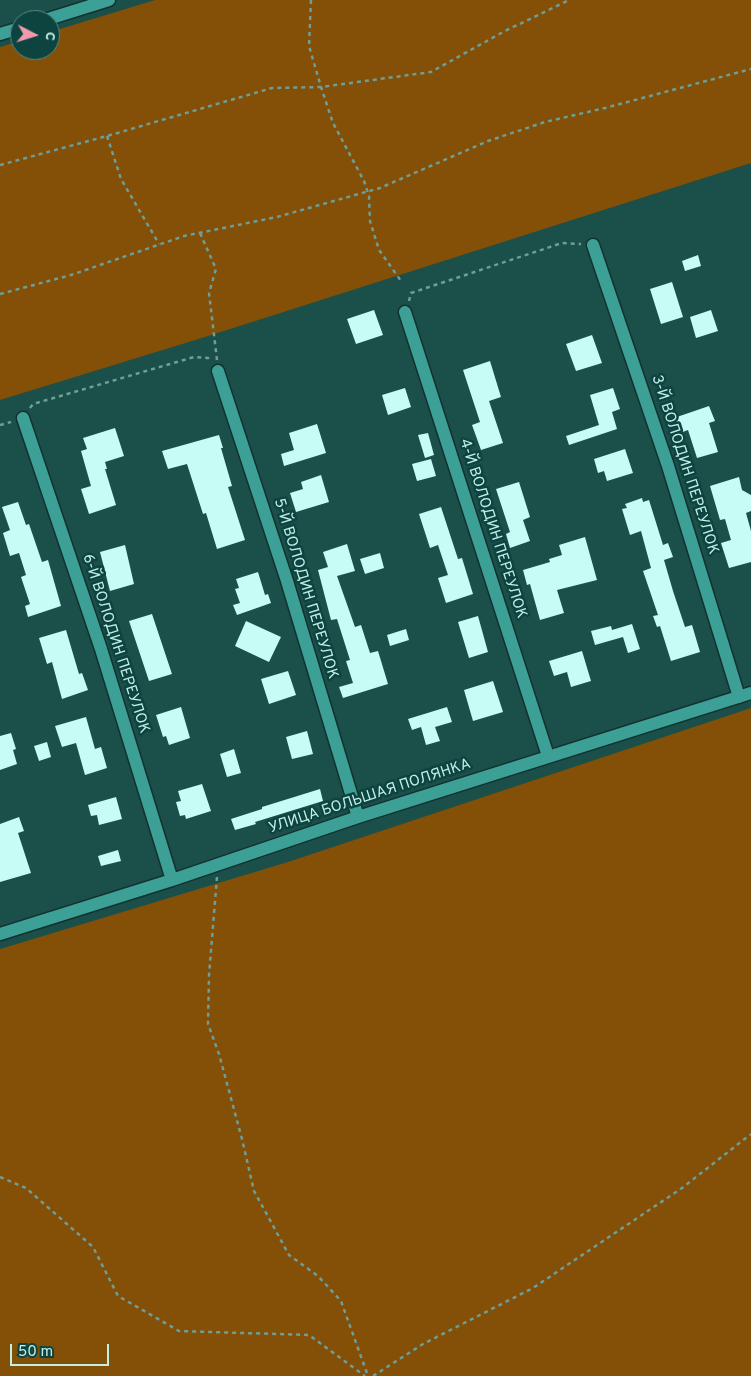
<!DOCTYPE html>
<meta charset="utf-8">
<style>
body{margin:0}
#map{position:relative;width:751px;height:1376px;overflow:hidden;background:#1b4f4a;font-family:Overpass,sans-serif}
canvas{display:block}
.north{position:absolute;left:10px;top:10px;width:50px;height:50px;box-sizing:border-box;background:#0d443f;border:1px solid #558883;border-radius:50%;rotate:95deg;font-size:14px;font-weight:700;line-height:20px;text-align:center;color:#c2eee8}
.north::after{content:'';display:block;margin:auto;width:18px;height:22px;background:#f29aad;clip-path:polygon(50% 0,100% 100%,50% 72%,0 100%)}
.scale{position:absolute;left:10px;top:1344px;width:99px;height:22px;box-sizing:border-box;border:2px solid #c2eee8;border-top:0;padding-left:6px;font-size:15px;line-height:18px;white-space:nowrap;color:#c2eee8;-webkit-text-stroke:4px #0d443f;paint-order:stroke}
</style>
<div id="map">
<canvas width="751" height="1376"></canvas>
<div class="north">С</div>
<div class="scale">50 m</div>
</div>
<script>
const c = document.querySelector('canvas').getContext('2d');
c.lineJoin = 'round';
function paint(path, color) {
  c.fillStyle = color;
  c.fill(path, 'evenodd');
}
function stroke(path, color, width, dash) {
  c.strokeStyle = color;
  c.lineWidth = width;
  c.lineCap = dash ? 'butt' : 'round';
  c.setLineDash(dash || []);
  c.stroke(path);
}
function label(font, color, halo, rows, align = 'center') {
  c.font = font + ' Overpass,sans-serif';
  c.lineWidth = 5;
  c.setLineDash([]);
  c.textBaseline = 'middle';
  c.strokeStyle = halo;
  c.fillStyle = color;
  for (const [text, x, y, turn = 0] of rows) {
    c.save();
    c.translate(x, y);
    c.rotate((+turn || 0) * Math.PI / 180);
    c.textAlign = isNaN(turn) ? turn : align;
    if (halo) c.strokeText(text, 0, 0);
    c.fillText(text, 0, 0);
    c.restore();
  }
}
paint(new Path2D(`
 M 155,0 L 751,0 L 751,163 L 205,337 L 0,400 L 0,47 L 20,41 L 20,50 L 50,50 L 50,32 Z
 M 751,708 L 751,1376 L 0,1376 L 0,949 L 288,862 Z`), '#844f06');
paint(new Path2D(`
 M 698,255 L 701,266 L 685,271 L 682,261 Z
 M 672,282 L 683,317 L 661,324 L 650,289 Z
 M 374,310 L 383,335 L 356,344 L 347,319 Z
 M 711,310 L 718,331 L 696,338 L 690,317 Z
 M 592,335 L 602,363 L 576,371 L 566,344 Z
 M 490,361 L 501,397 L 489,401 L 503,443 L 481,450 L 472,425 L 480,422 L 463,370 Z
 M 405,388 L 411,407 L 388,415 L 382,395 Z
 M 613,388 L 620,409 L 612,412 L 617,429 L 569,445 L 566,436 L 599,425 L 590,395 Z
 M 709,406 L 715,421 L 709,423 L 718,452 L 697,458 L 688,430 L 680,433 L 674,418 Z
 M 317,424 L 326,453 L 284,466 L 281,454 L 294,450 L 289,433 Z
 M 115,428 L 124,456 L 105,462 L 107,469 L 105,469 L 116,505 L 89,514 L 81,489 L 91,486 L 81,451 L 87,449 L 83,438 Z
 M 428,433 L 434,455 L 425,458 L 418,435 Z
 M 219,435 L 223,448 L 221,448 L 232,486 L 228,487 L 245,540 L 217,549 L 206,513 L 203,514 L 187,464 L 168,469 L 162,451 Z
 M 625,449 L 633,473 L 607,481 L 604,471 L 598,473 L 594,459 Z
 M 431,459 L 436,476 L 417,481 L 412,464 Z
 M 321,475 L 329,502 L 296,512 L 290,493 L 303,489 L 301,482 Z
 M 739,477 L 742,490 L 751,495 L 751,511 L 746,513 L 751,531 L 751,562 L 729,568 L 721,543 L 731,540 L 725,519 L 720,520 L 710,486 Z
 M 519,482 L 530,517 L 523,520 L 530,541 L 510,548 L 506,534 L 510,532 L 496,489 Z
 M 642,498 L 643,502 L 649,500 L 663,545 L 668,543 L 673,557 L 664,560 L 673,591 L 685,627 L 692,625 L 700,652 L 671,661 L 660,626 L 657,627 L 653,616 L 658,615 L 643,571 L 651,568 L 641,531 L 630,535 L 622,509 L 627,508 L 625,504 Z
 M 18,502 L 26,525 L 29,524 L 42,562 L 48,560 L 61,606 L 28,617 L 25,606 L 30,604 L 21,577 L 26,575 L 19,553 L 10,556 L 3,533 L 10,530 L 2,507 Z
 M 441,507 L 458,559 L 462,558 L 473,594 L 446,603 L 438,578 L 448,575 L 438,545 L 430,548 L 419,514 Z
 M 585,537 L 597,580 L 557,590 L 564,613 L 540,620 L 530,584 L 527,585 L 523,570 L 550,562 L 549,559 L 562,555 L 559,545 Z
 M 347,544 L 355,571 L 337,576 L 355,627 L 361,625 L 370,653 L 378,651 L 388,684 L 343,698 L 339,687 L 353,683 L 346,661 L 350,660 L 337,619 L 331,620 L 318,570 L 328,567 L 323,552 Z
 M 125,545 L 134,584 L 110,591 L 100,552 Z
 M 380,553 L 384,568 L 365,574 L 360,559 Z
 M 258,572 L 265,595 L 268,594 L 271,603 L 237,615 L 233,605 L 240,603 L 235,589 L 239,588 L 236,579 Z
 M 152,614 L 172,674 L 149,681 L 129,621 Z
 M 478,616 L 488,652 L 469,658 L 458,622 Z
 M 246,621 L 281,637 L 269,662 L 235,646 Z
 M 632,624 L 640,649 L 628,653 L 623,637 L 595,645 L 591,631 L 611,626 L 612,630 Z
 M 406,629 L 409,640 L 390,646 L 387,635 Z
 M 66,630 L 79,674 L 82,673 L 88,690 L 62,699 L 52,662 L 47,664 L 39,638 Z
 M 582,651 L 591,681 L 571,687 L 567,672 L 554,676 L 549,661 Z
 M 288,671 L 296,695 L 269,704 L 261,679 Z
 M 493,681 L 503,712 L 473,721 L 464,690 Z
 M 181,707 L 190,738 L 169,745 L 166,736 L 163,737 L 156,715 Z
 M 447,707 L 452,722 L 435,727 L 440,741 L 426,745 L 421,727 L 412,730 L 408,719 Z
 M 86,717 L 95,749 L 101,747 L 107,768 L 85,775 L 76,743 L 62,747 L 55,726 Z
 M 307,731 L 313,754 L 292,759 L 286,737 Z
 M 11,733 L 16,749 L 13,750 L 17,764 L 0,770 L 0,736 Z
 M 47,742 L 51,757 L 39,761 L 34,746 Z
 M 234,749 L 241,773 L 227,777 L 220,754 Z
 M 202,784 L 211,811 L 186,819 L 185,815 L 180,816 L 176,802 L 181,801 L 178,791 Z
 M 320,789 L 323,801 L 255,822 L 256,824 L 235,830 L 231,819 L 262,809 L 262,807 Z
 M 116,797 L 122,819 L 99,825 L 97,815 L 91,816 L 88,805 Z
 M 19,817 L 24,831 L 18,833 L 31,873 L 0,882 L 0,824 Z
 M 118,850 L 121,861 L 101,866 L 98,856 Z`), '#c6fcf5');
const minor = new Path2D(`
 M 45,20 L 109,0
 M 0,34 L 20,28
 M 593,245 L 668,466 L 739,697
 M 405,312 L 548,756
 M 218,371 L 287,581 L 358,817
 M 23,418 L 101,649 L 172,880
 M 0,934 L 172,880 L 358,817 L 751,693`);
stroke(minor, '#13322f', 15);
stroke(new Path2D(`
 M 311,0 L 309,46 L 321,87 L 333,123 L 364,181 L 369,196 L 370,221 L 379,250 L 401,281
 M 107,136 L 121,179 L 159,244
 M 0,165 L 107,136 L 272,88 L 321,87 L 431,72 L 503,32 L 569,0
 M 200,233 L 216,269 L 209,293 L 217,360
 M 0,294 L 71,275 L 184,236 L 277,217 L 380,188 L 488,141 L 545,122 L 605,108 L 751,69
 M 409,301 L 411,293 L 562,243 L 581,244
 M 30,408 L 33,404 L 194,357 L 208,358 L 210,361
 M 0,425 L 11,422
 M 217,877 L 209,975 L 208,1024 L 219,1054 L 242,1139 L 254,1191 L 289,1255 L 318,1276 L 341,1301 L 368,1376
 M 0,1177 L 26,1188 L 93,1247 L 118,1296 L 179,1331 L 309,1335 L 365,1376
 M 373,1376 L 423,1344 L 533,1288 L 682,1188 L 751,1134`), '#6d9e98', 2.5, [4, 4]);
stroke(minor, '#3da096', 12);
label('15px', '#c2eee8', '#0d443f', [
 ["3-Й ВОЛОДИН ПЕРЕУЛОК",684,465,72],
 ["4-Й ВОЛОДИН ПЕРЕУЛОК",492,529,72],
 ["5-Й ВОЛОДИН ПЕРЕУЛОК",305,589,73],
 ["6-Й ВОЛОДИН ПЕРЕУЛОК",115,644,72],
 ["УЛИЦА БОЛЬШАЯ ПОЛЯНКА",370,797,-18]
]);
</script>
